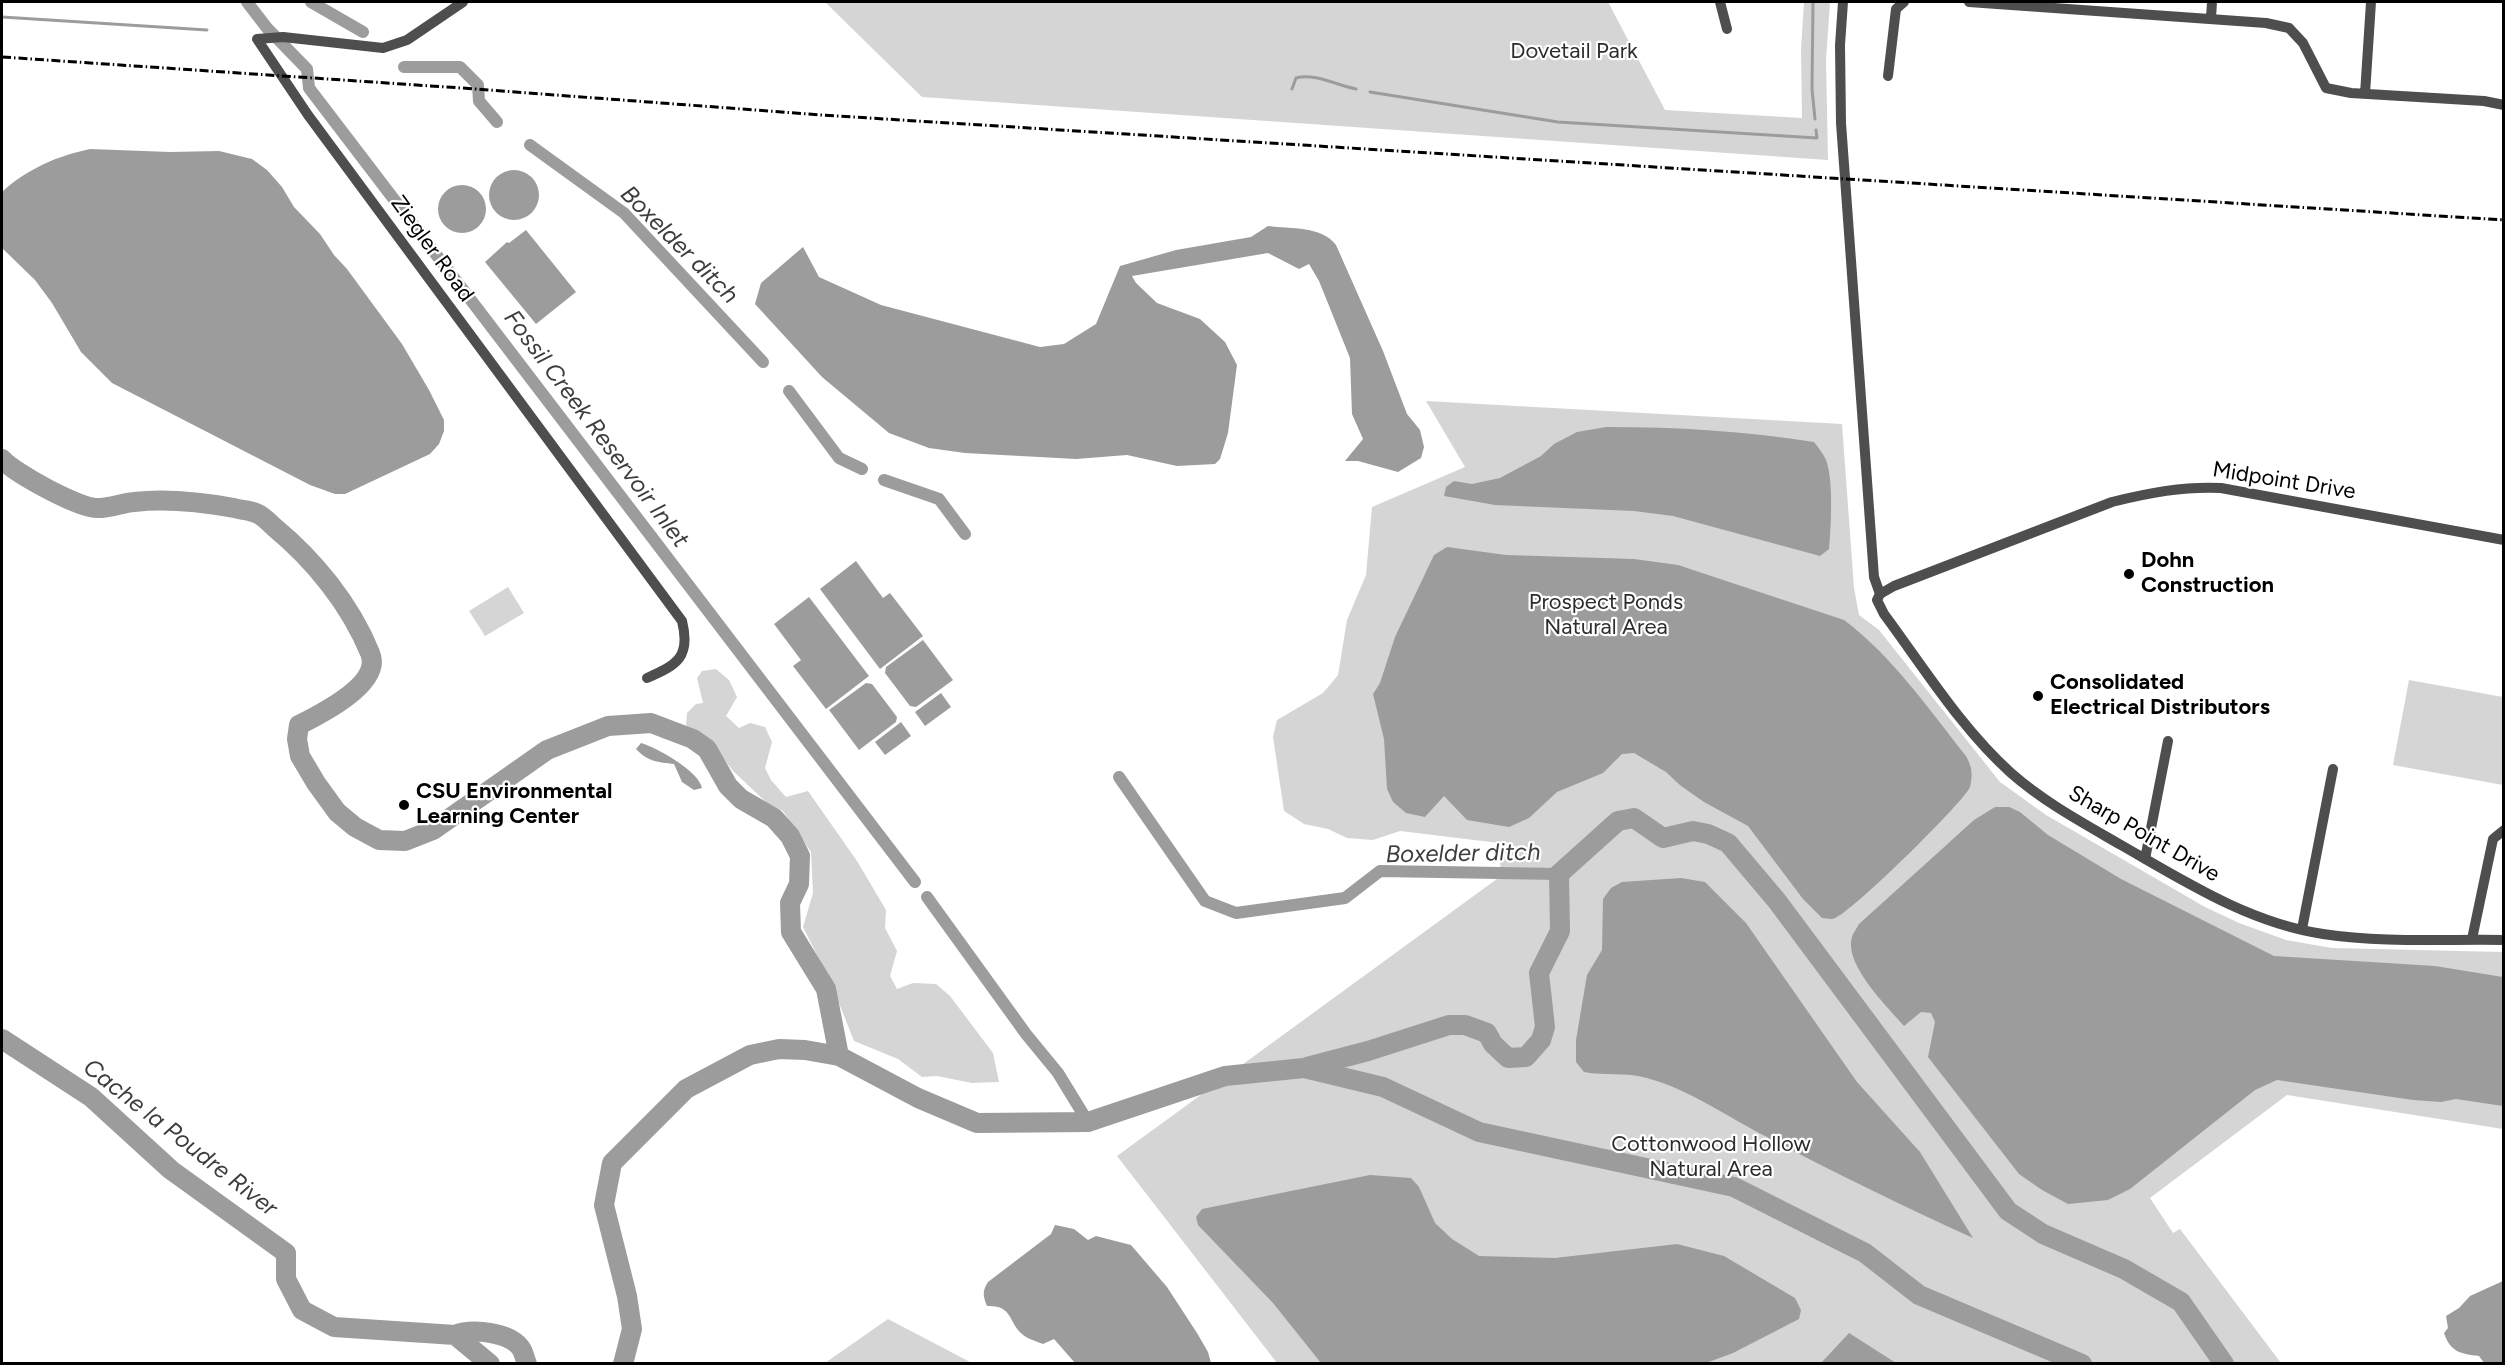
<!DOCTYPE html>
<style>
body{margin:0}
#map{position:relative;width:2505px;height:1365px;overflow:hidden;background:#fff;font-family:Figtree,sans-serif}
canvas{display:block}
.frame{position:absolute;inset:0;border:3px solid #000;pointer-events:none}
</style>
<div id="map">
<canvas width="2505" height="1365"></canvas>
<div class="frame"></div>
</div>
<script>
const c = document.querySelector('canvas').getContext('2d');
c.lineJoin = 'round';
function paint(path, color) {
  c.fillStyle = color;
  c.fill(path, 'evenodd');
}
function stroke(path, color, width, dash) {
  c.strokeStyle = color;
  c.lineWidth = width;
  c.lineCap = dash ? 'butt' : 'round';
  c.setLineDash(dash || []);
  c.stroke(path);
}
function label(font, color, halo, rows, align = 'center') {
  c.font = font + ' Figtree,sans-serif';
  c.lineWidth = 4.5;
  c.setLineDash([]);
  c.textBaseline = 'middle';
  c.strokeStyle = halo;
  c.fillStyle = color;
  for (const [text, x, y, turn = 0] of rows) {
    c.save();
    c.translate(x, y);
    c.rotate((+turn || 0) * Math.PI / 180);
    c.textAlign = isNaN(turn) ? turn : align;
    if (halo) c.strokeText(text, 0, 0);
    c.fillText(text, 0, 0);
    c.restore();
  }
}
paint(new Path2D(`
 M 825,2 L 1608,2 L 1665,110 L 1802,118 L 1801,49 L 1804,2 L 1830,2 L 1826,60 L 1828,160 L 922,97 Z
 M 1426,401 L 1842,424 L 1854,588 L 1859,615 L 1879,630 L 2000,782 L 2046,815 L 2205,907 L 2239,923 L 2286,940 L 2332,948 L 2503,952 L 2503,1129 L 2287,1095 L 2150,1198 L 2173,1233 L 2180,1229 L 2281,1363 L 1277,1363 L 1117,1156 L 1501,876 L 1499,843 L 1400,831 L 1373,840 L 1347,838 L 1328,829 L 1304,824 L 1284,811 L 1273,737 L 1277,720 L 1323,693 L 1338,675 L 1347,620 L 1366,575 L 1372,507 L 1465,467 Z
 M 508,587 L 524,613 L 485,636 L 469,611 Z
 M 716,669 L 729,680 L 737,697 L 726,716 L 739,728 L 750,723 L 765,727 L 772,742 L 765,768 L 771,780 L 786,797 L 808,791 L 857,861 L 886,910 L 885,928 L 897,951 L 890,976 L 897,989 L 913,983 L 936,984 L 950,996 L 993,1053 L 999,1082 L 972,1083 L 937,1076 L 922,1077 L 898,1059 L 854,1041 L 831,983 L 803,927 L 813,893 L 811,852 L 783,811 L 767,803 L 733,771 L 716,749 L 686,725 L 687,713 L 696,704 L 703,703 L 697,678 L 702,671 Z
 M 2409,680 L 2503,697 L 2503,785 L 2393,765 Z
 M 888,1319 L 972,1363 L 825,1363 Z`), '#d5d5d5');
paint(new Path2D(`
 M 90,149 L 170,152 L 219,151 L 252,159 L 267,170 L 282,187 L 294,207 L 320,234 L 334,255 L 347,269 L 402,344 L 429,390 L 444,420 L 444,431 L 439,444 L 430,454 L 345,494 L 335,494 L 310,485 L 112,383 L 81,352 L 52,303 L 35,280 L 2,248 L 2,192 C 27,169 57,156 90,149 Z
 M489 195a25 25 0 1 1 50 0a25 25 0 1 1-50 0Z
 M438 209a24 24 0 1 1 48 0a24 24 0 1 1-48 0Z
 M 1268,226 C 1291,229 1322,226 1336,245 L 1383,351 L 1407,414 L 1420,430 L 1424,447 L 1421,458 L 1398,472 L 1358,461 L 1345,461 L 1363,439 L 1352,414 L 1350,358 L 1319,281 L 1309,264 L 1299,269 L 1268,253 L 1132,276 L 1136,283 L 1157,303 L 1200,319 L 1225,342 L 1237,365 L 1228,433 L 1220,459 L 1215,464 L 1177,466 L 1127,455 L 1076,459 L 965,453 L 929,448 L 889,433 L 822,377 L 755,304 L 761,283 L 803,247 L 819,277 L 881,305 L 1040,347 L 1064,344 L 1096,324 L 1120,266 L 1176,250 L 1251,237 Z
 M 526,230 L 576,292 L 536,324 L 485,262 L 507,242 L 509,243 Z
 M 1606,427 C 1677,427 1745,431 1814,442 C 1818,447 1822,452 1825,458 C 1834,475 1831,529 1829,549 L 1820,556 L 1673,516 L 1634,511 L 1495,505 L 1444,496 L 1446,487 L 1454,481 L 1472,484 L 1500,478 L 1541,456 L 1554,444 L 1577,432 Z
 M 1447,547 L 1506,555 L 1634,559 L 1678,565 L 1844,620 C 1893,657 1928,708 1966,756 C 1972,767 1973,774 1970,787 C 1965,801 1851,913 1835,918 C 1832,920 1826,918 1822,918 L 1803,899 L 1748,826 L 1704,802 L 1681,786 L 1666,772 L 1634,753 L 1622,754 L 1603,773 L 1557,792 L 1529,818 L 1509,827 L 1467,820 L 1444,796 L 1425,817 L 1406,813 L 1393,802 L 1387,789 L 1384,739 L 1373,694 L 1380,683 L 1395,637 L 1434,555 Z
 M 856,561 L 883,598 L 890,593 L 923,636 L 880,669 L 820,589 Z
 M 809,597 L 869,676 L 826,709 L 793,666 L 801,660 L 774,624 Z
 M 923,640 L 953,680 L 916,707 L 910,706 L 885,673 L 886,667 Z
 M 866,683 L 872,684 L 897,717 L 896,722 L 859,750 L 829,710 Z
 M 941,693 L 951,707 L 925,726 L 915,712 Z
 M 901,722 L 911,736 L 885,755 L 875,742 Z
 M 641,743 C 656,747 700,772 702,788 L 694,790 L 682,782 L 674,764 C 658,762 648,762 636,749 Z
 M 1995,807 L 2009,807 L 2020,812 L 2048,835 L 2121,879 L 2274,956 L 2435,966 L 2503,977 L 2503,1106 L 2456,1099 L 2441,1102 L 2413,1100 L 2277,1080 L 2255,1090 L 2130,1189 L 2108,1200 L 2068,1204 L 2042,1190 L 2019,1174 L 1928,1057 L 1935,1022 L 1931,1013 L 1921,1012 L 1904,1026 C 1887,1006 1844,965 1852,937 C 1853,933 1857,928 1859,924 L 1974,820 Z
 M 1681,878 L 1705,882 L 1746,923 L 1857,1082 L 1920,1152 L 1973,1238 C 1903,1206 1833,1172 1765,1136 C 1726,1116 1690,1090 1647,1078 C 1627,1072 1604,1076 1584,1072 L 1576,1062 L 1576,1040 L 1587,975 L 1602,950 L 1603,899 L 1611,888 L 1622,882 Z
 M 1370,1175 L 1411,1178 L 1419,1187 L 1435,1223 L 1452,1239 L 1479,1256 L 1555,1258 L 1677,1244 L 1724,1256 L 1795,1298 L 1801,1310 L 1799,1319 L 1733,1353 L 1706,1363 L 1321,1363 L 1273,1303 L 1198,1225 L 1196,1217 L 1202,1209 Z
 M 1055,1225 L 1074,1229 L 1088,1240 L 1096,1236 L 1131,1245 L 1167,1287 L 1197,1333 L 1208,1352 L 1211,1363 L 1075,1363 L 1054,1339 L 1043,1344 C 1036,1341 1027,1339 1022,1334 C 1008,1322 1013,1305 987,1306 C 983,1296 982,1291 988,1282 L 1051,1234 Z
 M 2503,1281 L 2503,1363 L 2484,1363 L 2479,1356 C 2461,1354 2450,1352 2444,1333 L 2448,1328 L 2446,1316 L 2459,1308 L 2470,1296 Z
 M 1849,1333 L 1896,1363 L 1821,1363 Z`), '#9c9c9c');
stroke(new Path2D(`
 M 1813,2 L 1812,89 L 1815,119
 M 2,17 L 207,30
 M 1292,89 L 1296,78 C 1315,73 1336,85 1356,89
 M 1370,92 L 1558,122 L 1817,138 L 1816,130`), '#9c9c9c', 3);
stroke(new Path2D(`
 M 247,2 L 267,28 L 307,69 L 309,88 L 915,882
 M 311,2 L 363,32
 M 404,67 L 460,67 L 478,85 L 479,101 L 497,122
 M 530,145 L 624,213 L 763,362
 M 789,391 L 839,458 L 862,469
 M 884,480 L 939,499 L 965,534
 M 1119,777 L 1205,901 L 1236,913 L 1345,898 L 1380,871 L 1559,874
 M 927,897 L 1026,1034 L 1058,1073 L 1088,1122`), '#9c9c9c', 12);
stroke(new Path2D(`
 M 2,459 C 14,473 80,509 98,508 C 110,508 122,503 134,502 C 168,498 201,502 234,508 C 241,510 249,510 256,513 C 262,515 269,522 274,527 C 314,560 350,604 370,653 C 383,683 321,714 299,725 L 297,739 L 300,756 L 316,783 L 337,812 L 355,827 L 379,840 L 405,841 L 433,830 L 547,750 L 608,726 L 651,723 L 693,739 L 707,749 L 728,786 L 741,799 L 774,818 L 790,836 L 800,856 L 799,884 L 790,903 L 791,932 L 826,989 L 839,1056
 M 2,1039 L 91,1097 L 171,1170 L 286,1253 L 286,1279 L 302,1310 L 334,1327 L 455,1335 L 490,1364
 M 1307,1067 L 1368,1051 L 1449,1025 L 1465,1025 L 1487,1033 L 1493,1044 L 1508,1058 L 1526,1057 L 1541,1040 L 1545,1027 L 1539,973 L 1560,931 L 1559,874 L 1618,821 L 1634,818 L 1663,838 L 1693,831 L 1708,834 L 1728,843 L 1777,901 L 2008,1211 L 2043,1234 L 2124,1269 L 2181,1302 L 2224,1364
 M 455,1335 C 472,1328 512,1332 522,1350 C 524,1354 525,1359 527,1364
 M 623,1364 L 632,1329 L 627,1296 L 604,1205 L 612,1163 L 686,1089 L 750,1055 L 779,1049 L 805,1050 L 839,1056 L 918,1098 L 977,1123 L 1088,1122 L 1225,1076 L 1304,1068 L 1383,1087 L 1479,1132 L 1734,1187 L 1865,1253 L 1919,1295 L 2082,1364`), '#9c9c9c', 20);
stroke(new Path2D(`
 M 463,2 L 407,40 L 383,48 L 283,37 L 257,39 L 308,115 L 682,621 C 691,657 677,665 647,678
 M 1720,2 L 1727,29
 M 1843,2 L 1840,45 L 1841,123 L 1874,577 L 1880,594
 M 1969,2 L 2266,23 L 2289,28 L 2303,43 L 2326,88 L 2351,93 L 2484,101 L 2504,105
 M 2211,18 L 2212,2
 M 1888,76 L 1896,9 L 1904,2
 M 2365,94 L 2371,2
 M 2504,540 L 2221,488 C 2184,486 2148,493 2112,502 L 1894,586 L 1880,594 L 1877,600 L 1884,614 C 1924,668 1961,728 2011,773 C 2044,802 2083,823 2121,845 C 2184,881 2249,923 2323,934 C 2382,943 2444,939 2504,940
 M 2145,859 L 2168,741
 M 2302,929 L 2333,769
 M 2472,939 L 2493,839 L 2504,830`), '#4e4e4e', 10);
stroke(new Path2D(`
 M 2,57 L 476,89 L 821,115 L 2504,220`), '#000', 3, [9, 3, 1.5, 3]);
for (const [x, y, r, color] of [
 [2129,574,6,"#000"],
 [2038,696,6,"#000"],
 [404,805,6,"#000"]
]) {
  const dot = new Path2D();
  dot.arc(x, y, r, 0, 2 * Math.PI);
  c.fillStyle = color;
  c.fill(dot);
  stroke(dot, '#fff', 2);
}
label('22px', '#2c2c2c', '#fff', [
 ["Dovetail Park",1574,52],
 ["Prospect Ponds",1606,603],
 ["Natural Area",1606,628],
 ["Cottonwood Hollow",1711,1145],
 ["Natural Area",1711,1170]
]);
label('22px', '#000', '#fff', [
 ["Ziegler Road",432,249,54],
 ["Midpoint Drive",2284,481,9],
 ["Sharp Point Drive",2144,834,30]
]);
label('bold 22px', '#000', '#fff', [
 ["Dohn",2141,561],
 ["Construction",2141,586],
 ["Consolidated",2050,683],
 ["Electrical Distributors",2050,708],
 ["CSU Environmental",416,792],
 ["Learning Center",416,817]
], 'left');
label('italic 24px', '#3d3d3d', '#fff', [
 ["Boxelder ditch",679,245,45],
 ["Fossil Creek Reservoir Inlet",596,429,53],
 ["Boxelder ditch",1463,854,-1],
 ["Cache la Poudre River",180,1138,38]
]);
</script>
